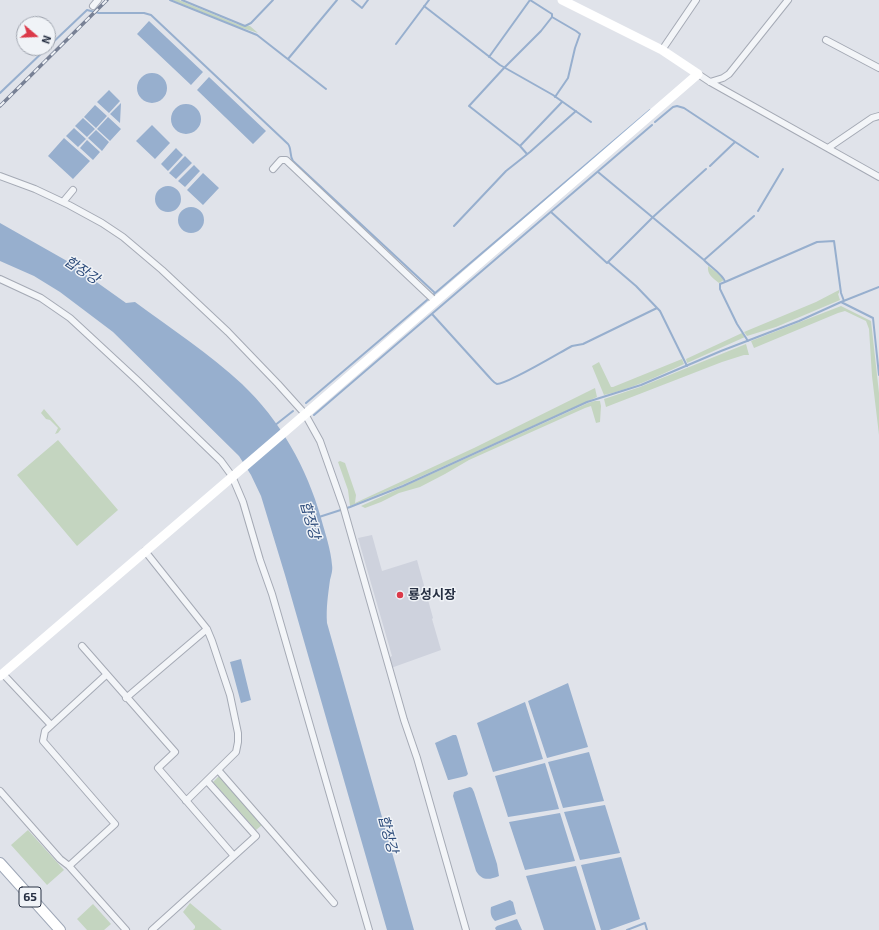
<!DOCTYPE html>
<meta charset="utf-8">
<style>
body{margin:0}
#map{position:relative;width:879px;height:930px;overflow:hidden;background:#e0e3ea;font-family:"Exo 2",sans-serif}
canvas{display:block}
.north{position:absolute;left:16px;top:16px;width:40px;height:40px;box-sizing:border-box;background:#f0f3f7;border:1px solid #a0a5af;border-radius:50%;rotate:109deg;font-size:11px;font-weight:700;line-height:16px;text-align:center;color:#273043}
.north::after{content:'';display:block;margin:auto;width:14px;height:18px;background:#db3949;clip-path:polygon(50% 0,100% 100%,50% 72%,0 100%)}
</style>
<div id="map">
<canvas width="879" height="930"></canvas>
<div class="north">N</div>
</div>
<script>
const c = document.querySelector('canvas').getContext('2d');
c.lineJoin = 'round';
function paint(path, color) {
  c.fillStyle = color;
  c.fill(path, 'evenodd');
}
function stroke(path, color, width, dash) {
  c.strokeStyle = color;
  c.lineWidth = width;
  c.lineCap = dash ? 'butt' : 'round';
  c.setLineDash(dash || []);
  c.stroke(path);
}
function label(font, color, halo, rows, align = 'center') {
  c.font = font + ' "Exo 2","Noto Sans KR",sans-serif';
  c.lineWidth = 3;
  c.setLineDash([]);
  c.textBaseline = 'middle';
  c.strokeStyle = halo;
  c.fillStyle = color;
  for (const [text, x, y, turn = 0] of rows) {
    c.save();
    c.translate(x, y);
    c.rotate((+turn || 0) * Math.PI / 180);
    c.textAlign = isNaN(turn) ? turn : align;
    if (halo) c.strokeText(text, 0, 0);
    c.fillText(text, 0, 0);
    c.restore();
  }
}
paint(new Path2D(`
 M 372,535 L 382,571 L 417,560 L 433,618 L 432,619 L 441,650 L 391,668 L 388,658 L 392,656 L 358,538 Z`), '#ced2dd');
paint(new Path2D(`
 M 172,0 L 179,0 L 237,24 L 250,26 L 258,33 L 236,26 Z
 M 708,266 L 723,277 L 724,280 L 719,283 C 713,278 707,275 708,266 Z
 M 839,290 L 839,293 L 838,294 L 840,300 L 776,327 L 747,336 L 744,332 L 816,302 Z
 M 841,306 L 871,321 L 879,393 L 879,435 L 872,376 L 869,329 L 866,321 L 845,311 L 838,313 L 754,348 L 751,341 Z
 M 742,333 L 745,337 L 687,363 L 686,359 Z
 M 746,344 L 749,355 L 744,355 L 722,362 L 606,407 L 604,399 L 640,387 Z
 M 682,359 L 684,364 C 659,376 631,389 604,395 L 592,366 L 599,362 L 611,387 L 613,387 Z
 M 595,388 L 597,397 L 402,485 L 350,506 L 348,490 L 338,462 L 340,461 L 345,463 L 356,495 L 355,503 L 474,448 Z
 M 595,401 L 600,401 L 601,406 L 600,422 L 596,423 L 591,406 L 585,408 L 469,460 L 445,474 L 420,487 L 399,493 L 381,502 L 365,508 L 361,506 L 588,403 Z
 M 44,409 L 61,429 L 58,433 L 55,434 L 58,428 L 50,420 L 46,419 L 41,413 Z
 M 58,440 L 118,510 L 77,546 L 17,475 Z
 M 219,776 L 262,825 L 256,830 L 213,782 Z
 M 28,830 L 64,870 L 47,885 L 11,845 Z
 M 190,903 L 222,930 L 193,930 L 195,928 L 195,926 L 183,912 Z
 M 93,904 L 111,924 L 104,930 L 87,930 L 77,919 Z`), '#c4d5c0');
paint(new Path2D(`
 M 149,21 L 203,72 L 191,85 L 137,34 Z
 M137 88a15 15 0 1 1 30 0a15 15 0 1 1-30 0Z
 M 209,77 L 266,131 L 253,144 L 197,90 Z
 M 109,90 L 120,101 L 109,113 L 97,102 Z
 M 121,103 L 120,123 L 110,114 Z
 M171 119a15 15 0 1 1 30 0a15 15 0 1 1-30 0Z
 M 95,105 L 107,116 L 96,128 L 84,117 Z
 M 108,117 L 121,129 L 110,141 L 97,129 Z
 M 83,118 L 95,129 L 87,137 L 75,126 Z
 M 152,125 L 170,143 L 155,159 L 136,141 Z
 M 74,128 L 86,139 L 78,147 L 66,136 Z
 M 96,130 L 109,142 L 102,151 L 88,138 Z
 M 64,138 L 90,161 L 73,179 L 48,156 Z
 M 87,140 L 100,152 L 93,160 L 80,148 Z
 M 176,148 L 183,155 L 168,171 L 161,164 Z
 M 185,156 L 192,163 L 176,179 L 169,173 Z
 M 194,165 L 200,171 L 185,187 L 178,181 Z
 M 203,173 L 219,188 L 203,205 L 187,190 Z
 M155 199a13 13 0 1 1 26 0a13 13 0 1 1-26 0Z
 M178 220a13 13 0 1 1 26 0a13 13 0 1 1-26 0Z
 M 0,223 L 67,261 L 126,303 L 135,302 C 170,328 210,354 242,384 C 280,420 307,468 321,518 C 325,533 331,550 332,565 C 333,570 331,576 330,580 C 328,595 326,608 327,623 L 414,930 L 387,930 L 285,575 L 261,496 L 251,475 L 239,456 L 113,332 L 60,292 L 34,276 L 0,261 Z
 M 241,659 L 251,700 L 241,703 L 230,662 Z
 M 568,683 L 588,747 L 547,758 L 528,701 Z
 M 525,702 L 543,759 L 493,772 L 477,723 Z
 M 453,735 L 456,735 L 457,737 L 468,774 L 466,776 L 449,780 L 448,780 L 435,743 Z
 M 589,752 L 604,801 L 563,808 L 548,762 Z
 M 545,763 L 559,809 L 508,817 L 495,776 Z
 M 470,787 L 472,788 L 474,792 L 497,864 L 499,876 C 489,880 482,881 476,871 L 453,796 L 454,792 Z
 M 605,805 L 620,853 L 580,860 L 564,812 Z
 M 560,813 L 575,861 L 525,870 L 509,822 Z
 M 621,857 L 640,919 L 609,930 L 601,930 L 581,865 Z
 M 576,866 L 596,930 L 544,930 L 526,876 Z
 M 510,900 L 513,902 L 516,914 L 495,921 C 491,917 490,913 491,907 Z
 M 517,919 L 522,930 L 496,930 L 495,928 L 497,926 Z`), '#97afce');
stroke(new Path2D(`
 M 170,0 L 257,35 L 326,89
 M 182,0 L 245,26 L 251,23 L 273,0
 M 352,0 L 362,8 L 368,0
 M 424,6 L 500,65 L 553,95 L 591,122
 M 552,17 L 576,31 L 580,34 L 575,48 L 568,78 L 555,97
 M 396,44 L 429,0
 M 48,47 L 87,10 L 99,13 L 144,13 L 151,15 L 288,144 C 292,149 289,155 293,161 L 435,293
 M 489,57 L 530,0
 M 288,59 L 337,0
 M 0,93 L 47,48
 M 655,122 L 673,107 L 677,106 L 684,108 L 758,157
 M 520,146 L 562,102
 M 527,154 L 520,146 L 469,106 L 504,68 L 541,31 L 552,17 L 552,14 L 530,0
 M 710,166 L 735,142
 M 598,172 L 704,260 C 709,266 724,275 725,282 L 817,242 L 834,241 L 841,293 L 844,301
 M 758,211 L 783,169
 M 551,212 L 607,263 L 653,217 L 706,169
 M 454,226 L 506,171 L 530,152 L 576,111
 M 704,260 L 754,216
 M 608,262 L 636,286 L 660,311 L 687,366
 M 725,282 L 720,284 L 720,289 L 737,324 L 748,341
 M 434,294 L 650,110
 M 841,302 L 873,318 L 879,375
 M 432,314 L 490,378 C 492,380 494,383 497,384 C 508,384 559,353 572,346 L 583,344 L 657,308
 M 306,403 L 427,300
 M 314,415 L 652,125
 M 274,426 L 293,411
 M 319,517 L 350,507 L 403,486 L 587,402 L 641,385 L 721,351 L 799,321 L 841,302 L 879,287
 M 627,930 L 645,923 L 647,930`), '#97afce', 2);
const street = new Path2D(`
 M 93,6 L 98,0
 M 826,40 L 879,68
 M 662,50 L 696,0
 M 698,74 L 710,82 L 879,177
 M 710,82 L 723,78 L 729,74 L 788,0
 M 828,148 L 872,118 L 879,116
 M 273,169 L 281,160 L 286,160 L 435,301
 M 0,176 L 35,189 L 69,205 L 102,223 L 123,237 L 162,270 L 228,332 L 278,384 L 305,414 L 320,441 L 343,506 L 404,720 L 417,758 L 466,930
 M 63,202 L 73,190
 M 0,279 L 41,298 L 70,318 L 138,381 L 221,461 L 232,476 L 243,502 L 260,560 L 272,594 L 369,930
 M 145,551 L 207,629 L 212,641 L 230,695 L 238,733 L 238,742 L 236,752 L 186,801
 M 82,646 L 175,752 L 158,768 L 234,856
 M 3,674 L 51,725
 M 106,675 L 45,731 L 43,741 L 115,824 L 69,866 L 126,930
 M 126,698 L 207,629
 M 218,770 L 322,889 L 334,903
 M 0,791 L 60,859 L 69,866
 M 152,930 L 256,836 L 207,781`);
const primary = new Path2D(`
 M 0,863 L 60,930`);
stroke(street, '#a5aab5', 8);
stroke(primary, '#9ea7b7', 12);
stroke(street, '#f3f5f8', 6);
stroke(new Path2D(`
 M 0,676 C 234,477 466,275 698,74 L 662,50 L 562,0`), '#fff', 9);
stroke(primary, '#fff', 10);
const rail = new Path2D(`
 M 0,106 L 107,0`);
stroke(rail, '#788195', 3.5);
stroke(rail, '#f0f3f7', 2, [6]);
for (const [x, y, r, color] of [
 [400,595,4,"#db3949"]
]) {
  const dot = new Path2D();
  dot.arc(x, y, r, 0, 2 * Math.PI);
  c.fillStyle = color;
  c.fill(dot);
  stroke(dot, '#f0f3f7', 1.5);
}
for (const [x, y, w] of [
 [30,897,22]
]) {
  const box = new Path2D();
  box.roundRect(x - w / 2, y - 10, w, 20, 3);
  c.fillStyle = '#f0f3f7';
  c.fill(box);
  stroke(box, '#273043', 1);
}
label('bold 12px', '#273043', null, [
 ["65",30,897]
]);
label('bold 13px', '#273043', '#f0f3f7', [
 ["룡성시장",408,595]
], 'left');
label('italic 14px', '#2d4c7b', '#f0f3f7', [
 ["합장강",82,270,33],
 ["합장강",310,520,74],
 ["합장강",388,834,75]
]);
</script>
